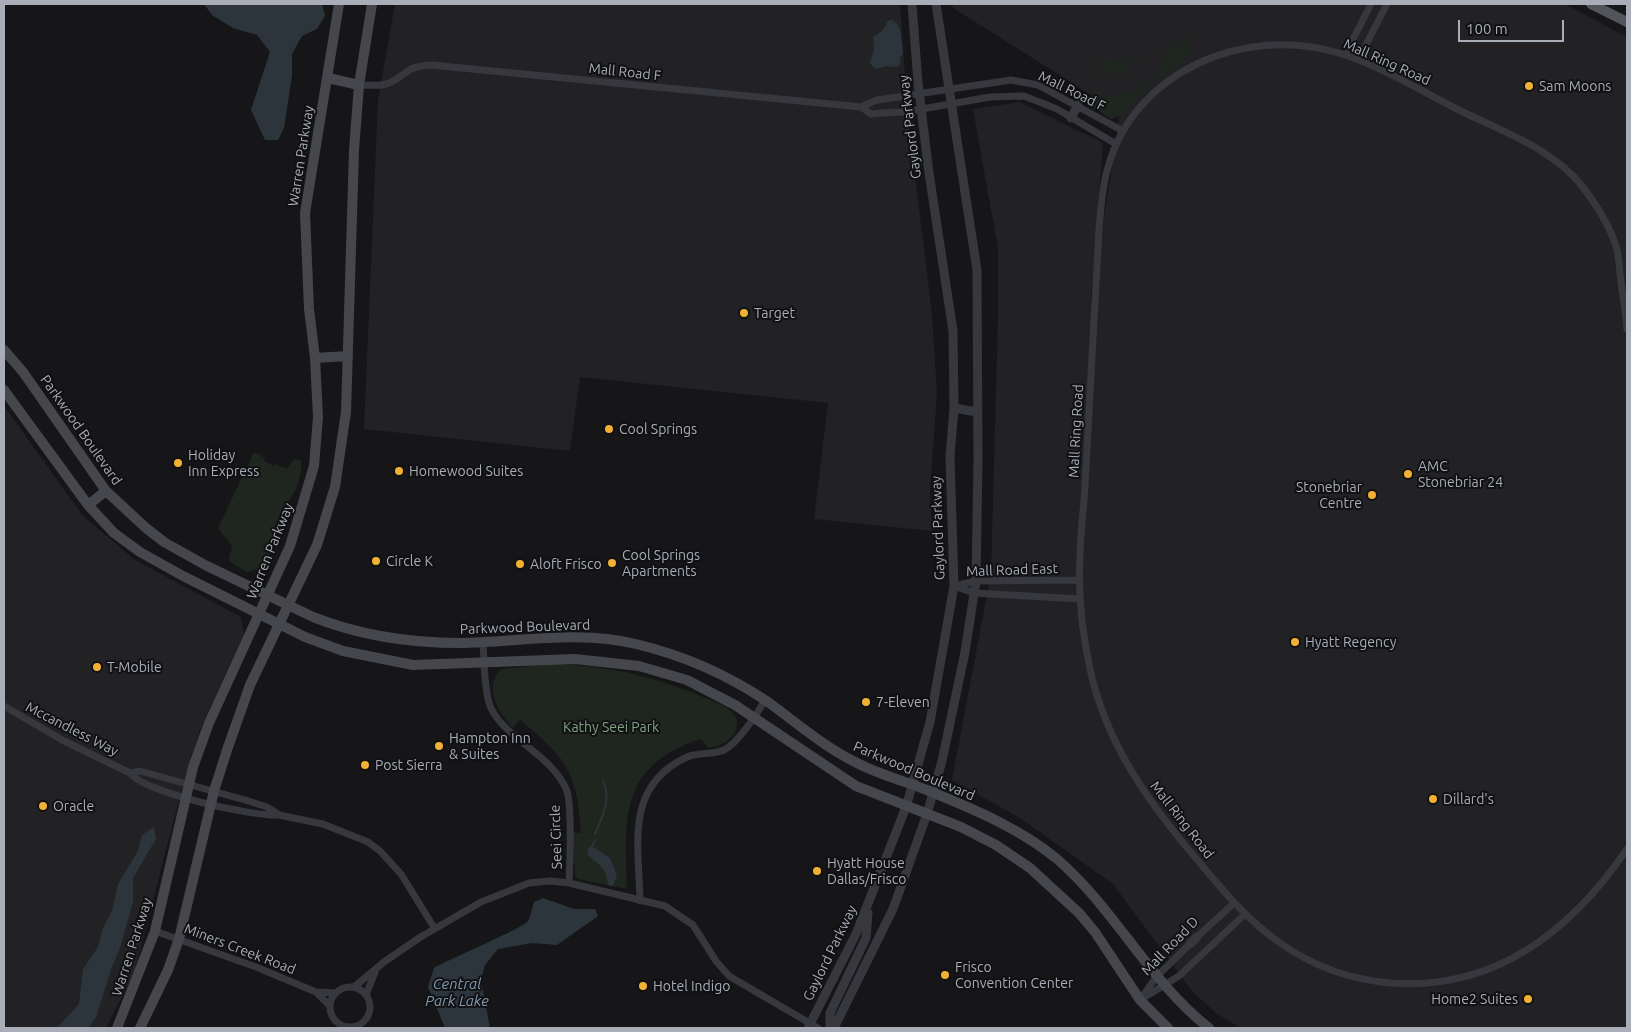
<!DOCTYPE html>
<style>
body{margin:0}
#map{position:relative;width:1631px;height:1032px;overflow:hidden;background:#161618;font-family:Ubuntu,sans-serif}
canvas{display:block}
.frame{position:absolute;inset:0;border:5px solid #a8adb8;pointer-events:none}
.scale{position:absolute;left:1458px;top:20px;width:106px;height:22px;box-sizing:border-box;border:2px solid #a8adb8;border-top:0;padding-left:6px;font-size:15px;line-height:18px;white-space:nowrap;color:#a8adb8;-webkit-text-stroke:4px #111113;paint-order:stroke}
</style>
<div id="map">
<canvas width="1631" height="1032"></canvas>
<div class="frame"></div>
<div class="scale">100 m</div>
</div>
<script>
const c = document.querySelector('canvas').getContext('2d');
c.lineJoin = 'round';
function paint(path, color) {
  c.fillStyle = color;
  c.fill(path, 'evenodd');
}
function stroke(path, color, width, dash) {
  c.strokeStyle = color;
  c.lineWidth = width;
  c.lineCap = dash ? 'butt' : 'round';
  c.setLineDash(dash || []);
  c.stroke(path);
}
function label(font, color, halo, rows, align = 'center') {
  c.font = font + ' Ubuntu,sans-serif';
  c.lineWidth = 4;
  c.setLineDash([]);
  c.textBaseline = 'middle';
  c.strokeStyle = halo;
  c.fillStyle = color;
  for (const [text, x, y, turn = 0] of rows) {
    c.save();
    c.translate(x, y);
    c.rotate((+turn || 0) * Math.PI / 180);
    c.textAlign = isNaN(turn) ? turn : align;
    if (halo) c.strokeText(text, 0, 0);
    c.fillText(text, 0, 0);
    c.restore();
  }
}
paint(new Path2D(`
 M 395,4 L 900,4 L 908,119 L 932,314 L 937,393 L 930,490 L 932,531 L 814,519 L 828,403 L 580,377 L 570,451 L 364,429 L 378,100 Z
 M 952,4 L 1565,4 L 1627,37 L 1627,1028 L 1241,1028 L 1217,1014 L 1192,991 L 1113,884 L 1020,818 L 952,780 L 991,573 L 998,317 L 998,249 L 973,109 L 1020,102 L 1103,143 L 1090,310 L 1120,113 L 953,8 Z
 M 4,406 L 83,516 L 135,560 L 241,617 L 244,634 L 202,725 L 188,766 L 134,973 L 106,1028 L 4,1028 Z`), '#222225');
paint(new Path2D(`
 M 1182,37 L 1187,38 L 1189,55 L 1146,87 L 1121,116 L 1111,119 L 1089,105 L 1096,91 L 1101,90 L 1101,97 L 1124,95 L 1125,89 L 1131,94 L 1162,69 L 1166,49 L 1184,43 Z
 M 1107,54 L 1108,61 L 1131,61 L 1132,55 L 1137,55 L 1141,63 L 1139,66 L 1135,62 L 1121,73 L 1123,78 L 1121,78 L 1120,73 L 1106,74 L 1106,79 L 1100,74 L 1103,58 Z
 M 254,452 L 265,458 L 264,461 L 274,466 L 276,463 L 278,466 L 287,468 L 294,459 L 301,460 L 301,472 L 296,489 L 276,524 L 271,549 L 262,567 L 247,572 L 230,562 L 229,558 L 232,546 L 218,528 Z
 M 551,664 C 615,665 666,680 724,706 C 751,721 732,746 708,748 L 701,739 C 619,766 625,816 627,889 L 578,879 L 575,875 L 572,832 L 581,833 C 577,771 567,759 520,720 L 513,728 C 499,714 482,685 502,669 Z`), '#1e261f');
paint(new Path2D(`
 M 204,4 L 322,4 L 325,16 L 317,29 L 302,36 L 292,54 L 292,76 L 284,128 L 278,140 L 265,140 L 251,110 L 270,52 L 257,35 L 233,28 L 212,15 Z
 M 892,20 L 898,24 L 898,27 L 900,27 L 903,54 L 900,57 L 900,65 L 896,67 L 887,66 L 875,69 L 870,63 L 874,49 L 873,37 L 883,30 L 888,21 Z
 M 154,827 L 156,839 L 133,878 L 133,902 L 121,945 L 111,970 L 96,1017 L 88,1028 L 57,1028 L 79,1004 L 83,969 L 98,947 L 103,928 L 112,911 L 118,884 L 138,851 L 142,835 Z
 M 592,846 L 610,858 L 617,875 L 613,886 L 608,885 C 607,869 600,866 588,855 L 588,848 Z
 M 543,898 L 574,909 L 595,909 L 598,916 L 557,945 L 532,943 L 498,949 L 485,965 L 481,980 L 490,1028 L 445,1028 L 428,987 L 434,968 C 449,959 524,928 528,921 C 531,915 532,908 534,902 Z`), '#2c353c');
stroke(new Path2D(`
 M 595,834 C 602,817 612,799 603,781
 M 592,846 L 595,841`), '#2c353c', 2);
stroke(new Path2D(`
 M 1345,55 L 1371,4
 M 1358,60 L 1387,4
 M 359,85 C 369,85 382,87 391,82 C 410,73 404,67 431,65 L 861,107 L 877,100 L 1011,80 L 1038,85 L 1123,131
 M 861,107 L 871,114 L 882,113 L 905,112 L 990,97 L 1024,96 L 1057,109 L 1116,144
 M 1627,329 C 1626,311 1622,293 1620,274 C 1619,264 1619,253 1615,243 C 1608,223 1595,203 1582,186 C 1552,148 1501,131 1459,110 C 1419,90 1378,64 1335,52 C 1243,26 1135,71 1108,167 C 1102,187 1101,208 1099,229 C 1095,315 1090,400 1085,485 C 1084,509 1080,533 1080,557 C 1078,595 1082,632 1090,669 C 1105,739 1144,796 1189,850 C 1218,884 1243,917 1280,943 C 1313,966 1352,980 1391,983 C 1496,991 1571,931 1627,849
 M 954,586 L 974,593 L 1080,599
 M 954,586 L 976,581 L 1079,580
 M 483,642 C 484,661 484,684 489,703 C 500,737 552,753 567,791 C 572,806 570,865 569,883
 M 4,706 L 64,741 L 130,773 C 145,793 254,817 279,815
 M 130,773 L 140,771 L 245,800 L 267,807 L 279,815 L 323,824 L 368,842 L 380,851 L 401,874 L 435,929
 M 640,901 C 639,845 624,786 687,757 C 698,752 713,755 724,750 C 738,743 757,714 765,700
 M 155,931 L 256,967 L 316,992 L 330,1006
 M 1197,937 L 1233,904
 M 354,987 L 384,962 L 419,938 L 481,902 L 529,883 L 550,881 L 569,883 L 665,906 L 693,925 L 716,961 L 729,976 L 818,1028
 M330 1007a20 20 0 1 1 40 0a20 20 0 1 1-40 0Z
 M 316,992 L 335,993
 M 366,995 L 375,972
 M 1142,997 L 1157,976 L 1190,944
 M 1140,1000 L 1179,976 L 1244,915`), '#37383d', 7);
stroke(new Path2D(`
 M 1071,118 L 1078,105
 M 954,408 L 977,412
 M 1190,944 L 1197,937
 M 808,1028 L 856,934 L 906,807 L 930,722 L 954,586 L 950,457 L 954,408 L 953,331 L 929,173 L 918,83 L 912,4
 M 830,1028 L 830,1013 L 866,938 L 868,913
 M 834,1028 L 893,909 L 927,814 L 942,761 L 965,652 L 976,581 L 978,460 L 977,270 L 936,4`), '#37383d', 9);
stroke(new Path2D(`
 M 328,78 L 359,85
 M 4,350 L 23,372 L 106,491 L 146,528 L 164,542 L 205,565 L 313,617 C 361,636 409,643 460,643 C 519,642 578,630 636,644 C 682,655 728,675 768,702 C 797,723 824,747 857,763 C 882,776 909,782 934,793 C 976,810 1022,830 1057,859 C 1115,909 1149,981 1209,1028
 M 315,358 L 348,356
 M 4,390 L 88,505 L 114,533 L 140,552 L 183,576 L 305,637 L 343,651 L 413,665 L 575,659 L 639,666 L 687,680 L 735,705 L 856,786 L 961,827 L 996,845 L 1030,868 L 1079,913 L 1095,932 L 1140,1000 L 1168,1028
 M 88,505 L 106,491
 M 117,1028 L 155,931 L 193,767 L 209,723 L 290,546 L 314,466 L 318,417 L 315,358 L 309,309 L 305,213 L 339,4
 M 140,1028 L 168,970 L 179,939 L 214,791 L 227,750 L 250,685 L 317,545 L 335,487 L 346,412 L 354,150 L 359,85 L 372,4`), '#45474d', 10);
stroke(new Path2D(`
 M 1591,4 L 1627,22`), '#53555c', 10);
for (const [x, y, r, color] of [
 [1529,86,5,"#f2b134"],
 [744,313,5,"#f2b134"],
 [609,429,5,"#f2b134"],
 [178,463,5,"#f2b134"],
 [399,471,5,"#f2b134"],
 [1408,474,5,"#f2b134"],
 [1372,495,5,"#f2b134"],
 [376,561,5,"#f2b134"],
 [612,563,5,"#f2b134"],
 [520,564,5,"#f2b134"],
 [1295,642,5,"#f2b134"],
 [97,667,5,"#f2b134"],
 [866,702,5,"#f2b134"],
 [439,746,5,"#f2b134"],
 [365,765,5,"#f2b134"],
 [1433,799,5,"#f2b134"],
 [43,806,5,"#f2b134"],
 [817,871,5,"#f2b134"],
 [945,975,5,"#f2b134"],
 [643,986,5,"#f2b134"],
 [1528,999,5,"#f2b134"]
]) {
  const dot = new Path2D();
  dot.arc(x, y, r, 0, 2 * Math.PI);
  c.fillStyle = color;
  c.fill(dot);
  stroke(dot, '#111113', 2);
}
label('14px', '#a8adb8', '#111113', [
 ["Mall Ring Road",1387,62,24],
 ["Mall Road F",625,72,6],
 ["Mall Road F",1072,91,26],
 ["Gaylord Parkway",910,127,-97],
 ["Warren Parkway",301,156,-81],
 ["Parkwood Boulevard",81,430,55],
 ["Mall Ring Road",1076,431,-87],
 ["Gaylord Parkway",938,528,-92],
 ["Warren Parkway",270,551,-68],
 ["Mall Road East",1012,570,-2],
 ["Parkwood Boulevard",525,627,-2],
 ["Mccandless Way",72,729,27],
 ["Parkwood Boulevard",914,771,23],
 ["Mall Ring Road",1182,820,52],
 ["Seei Circle",556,837,-92],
 ["Mall Road D",1170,946,-46],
 ["Warren Parkway",132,947,-72],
 ["Miners Creek Road",240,949,21],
 ["Gaylord Parkway",830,953,-64]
]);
label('14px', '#a8adb8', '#111113', [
 ["Sam Moons",1539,86],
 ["Target",754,313],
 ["Cool Springs",619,429],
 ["Holiday",188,455],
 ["Inn Express",188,471],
 ["AMC",1418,466],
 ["Stonebriar 24",1418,482],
 ["Homewood Suites",409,471],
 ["Stonebriar",1362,487,"right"],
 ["Centre",1362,503,"right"],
 ["Cool Springs",622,555],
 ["Apartments",622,571],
 ["Circle K",386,561],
 ["Aloft Frisco",530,564],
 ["Hyatt Regency",1305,642],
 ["T-Mobile",107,667],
 ["7-Eleven",876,702],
 ["Hampton Inn",449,738],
 ["& Suites",449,754],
 ["Post Sierra",375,765],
 ["Dillard's",1443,799],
 ["Oracle",53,806],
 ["Hyatt House",827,863],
 ["Dallas/Frisco",827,879],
 ["Frisco",955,967],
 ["Convention Center",955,983],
 ["Hotel Indigo",653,986],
 ["Home2 Suites",1518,999,"right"]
], 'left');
label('14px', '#7fa381', '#111113', [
 ["Kathy Seei Park",611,727]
]);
label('italic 15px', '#7f9bb3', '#111113', [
 ["Central",457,984],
 ["Park Lake",457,1001]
]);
</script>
